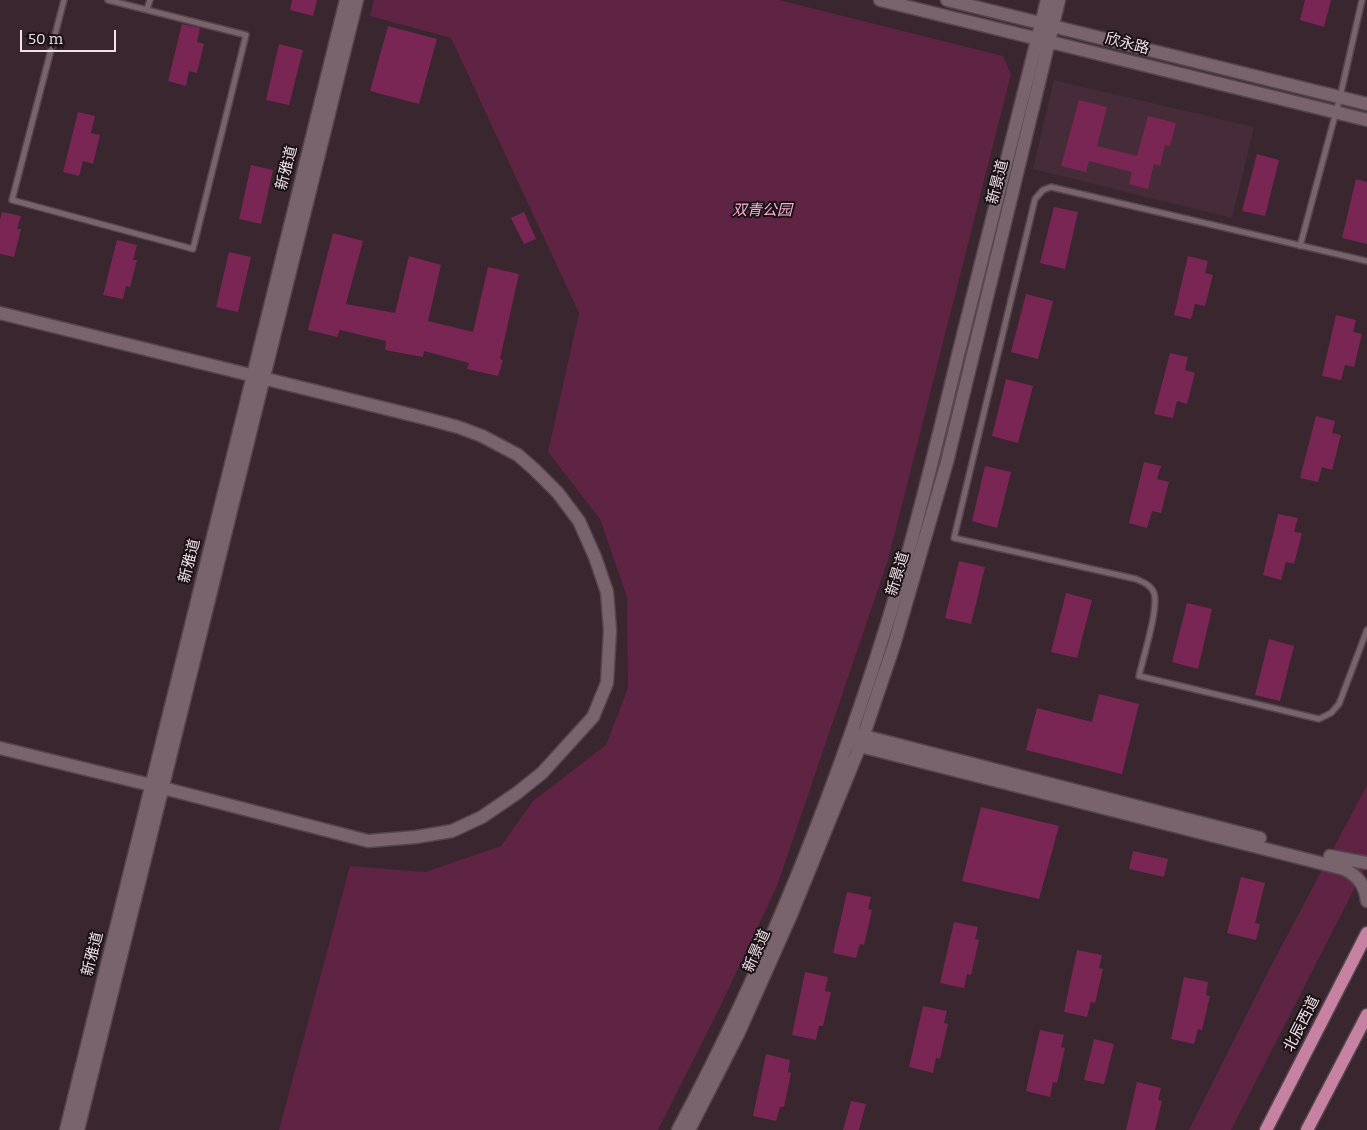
<!DOCTYPE html>
<meta charset="utf-8">
<style>
body{margin:0}
#map{position:relative;width:1367px;height:1130px;overflow:hidden;background:#39262f;font-family:Bitter,serif}
canvas{display:block}
.scale{position:absolute;left:20px;top:30px;width:96px;height:22px;box-sizing:border-box;border:2px solid #f0e2e8;border-top:0;padding-left:6px;font-size:15px;line-height:18px;white-space:nowrap;color:#f0e2e8;-webkit-text-stroke:4px #1b1216;paint-order:stroke}
</style>
<div id="map">
<canvas width="1367" height="1130"></canvas>
<div class="scale">50 m</div>
</div>
<script>
const c = document.querySelector('canvas').getContext('2d');
c.lineJoin = 'round';
function paint(path, color) {
  c.fillStyle = color;
  c.fill(path, 'evenodd');
}
function stroke(path, color, width, dash) {
  c.strokeStyle = color;
  c.lineWidth = width;
  c.lineCap = dash ? 'butt' : 'round';
  c.setLineDash(dash || []);
  c.stroke(path);
}
function label(font, color, halo, rows, align = 'center') {
  c.font = font + ' Bitter,"Noto Sans SC",serif';
  c.lineWidth = 4;
  c.setLineDash([]);
  c.textBaseline = 'middle';
  c.strokeStyle = halo;
  c.fillStyle = color;
  for (const [text, x, y, turn = 0] of rows) {
    c.save();
    c.translate(x, y);
    c.rotate((+turn || 0) * Math.PI / 180);
    c.textAlign = isNaN(turn) ? turn : align;
    if (halo) c.strokeText(text, 0, 0);
    c.fillText(text, 0, 0);
    c.restore();
  }
}
paint(new Path2D(`
 M 1054,80 L 1254,127 L 1232,218 L 1033,169 Z`), '#462c38');
paint(new Path2D(`
 M 374,0 L 779,0 L 1003,56 L 1011,74 L 888,560 L 777,886 L 720,1007 L 658,1130 L 279,1130 L 350,866 L 425,872 L 501,846 L 533,801 L 606,745 L 628,688 L 627,597 L 600,519 L 548,452 L 579,313 L 451,38 L 370,16 Z
 M 1367,785 L 1367,864 L 1231,1130 L 1189,1130 L 1271,966 Z`), '#5f2343');
paint(new Path2D(`
 M 292,0 L 317,0 L 313,16 L 290,10 Z
 M 1305,0 L 1331,0 L 1324,27 L 1300,20 Z
 M 182,24 L 200,28 L 197,42 L 204,44 L 197,73 L 189,71 L 186,86 L 168,81 Z
 M 388,26 L 437,39 L 419,104 L 370,91 Z
 M 279,44 L 303,50 L 289,105 L 266,100 Z
 M 1079,100 L 1107,107 L 1097,146 L 1137,156 L 1148,116 L 1176,123 L 1170,146 L 1165,145 L 1160,166 L 1154,164 L 1148,189 L 1129,184 L 1132,172 L 1089,161 L 1086,172 L 1061,166 Z
 M 78,112 L 95,116 L 91,133 L 100,135 L 93,164 L 83,161 L 79,176 L 63,172 Z
 M 1257,154 L 1279,160 L 1265,216 L 1242,211 Z
 M 251,165 L 273,170 L 261,224 L 239,219 Z
 M 1356,179 L 1367,182 L 1367,244 L 1342,238 Z
 M 1054,207 L 1078,212 L 1065,269 L 1040,263 Z
 M 2,212 L 21,216 L 17,229 L 21,229 L 14,257 L 0,254 L 0,220 Z
 M 524,212 L 536,239 L 524,244 L 511,218 Z
 M 333,233 L 363,241 L 346,304 L 395,313 L 409,256 L 441,265 L 428,321 L 473,332 L 488,267 L 519,274 L 500,359 L 503,360 L 498,376 L 467,369 L 469,363 L 424,351 L 423,357 L 385,350 L 386,341 L 340,330 L 337,337 L 308,330 Z
 M 117,240 L 137,245 L 133,260 L 137,260 L 130,287 L 126,286 L 123,299 L 103,295 Z
 M 229,252 L 251,257 L 238,312 L 216,307 Z
 M 1188,256 L 1208,261 L 1205,273 L 1213,275 L 1205,306 L 1195,304 L 1191,319 L 1174,315 Z
 M 1026,294 L 1053,301 L 1038,359 L 1011,352 Z
 M 1336,315 L 1356,320 L 1353,332 L 1362,334 L 1354,367 L 1345,365 L 1341,380 L 1322,376 Z
 M 1170,353 L 1188,357 L 1185,370 L 1195,373 L 1187,404 L 1177,401 L 1173,418 L 1154,414 Z
 M 1006,379 L 1033,386 L 1018,443 L 992,436 Z
 M 1316,416 L 1335,421 L 1332,433 L 1341,435 L 1332,470 L 1322,467 L 1318,482 L 1300,478 Z
 M 1144,462 L 1161,466 L 1157,479 L 1169,482 L 1161,513 L 1152,511 L 1147,528 L 1129,523 Z
 M 985,466 L 1011,472 L 997,528 L 972,521 Z
 M 1278,514 L 1298,518 L 1294,532 L 1302,533 L 1294,564 L 1286,562 L 1281,580 L 1263,575 Z
 M 959,561 L 985,567 L 971,624 L 945,618 Z
 M 1066,593 L 1092,600 L 1077,658 L 1051,652 Z
 M 1187,603 L 1212,609 L 1198,669 L 1172,662 Z
 M 1269,639 L 1294,646 L 1280,701 L 1255,695 Z
 M 1099,694 L 1139,704 L 1122,774 L 1026,750 L 1037,708 L 1092,722 Z
 M 981,807 L 1059,826 L 1039,899 L 962,881 Z
 M 1133,851 L 1168,859 L 1164,877 L 1129,869 Z
 M 1241,877 L 1265,883 L 1255,923 L 1260,924 L 1256,940 L 1227,933 Z
 M 847,892 L 871,897 L 868,909 L 872,910 L 864,945 L 860,944 L 856,958 L 833,953 Z
 M 954,922 L 978,927 L 975,939 L 979,940 L 971,975 L 967,974 L 964,988 L 940,983 Z
 M 1077,950 L 1102,955 L 1099,968 L 1103,969 L 1095,1003 L 1091,1002 L 1087,1017 L 1064,1012 Z
 M 805,972 L 828,977 L 825,991 L 831,992 L 823,1026 L 819,1026 L 816,1040 L 792,1035 Z
 M 1184,977 L 1208,982 L 1206,995 L 1210,996 L 1202,1030 L 1198,1029 L 1194,1044 L 1171,1039 Z
 M 923,1006 L 947,1011 L 944,1023 L 948,1024 L 940,1059 L 936,1058 L 933,1073 L 909,1067 Z
 M 1040,1030 L 1064,1035 L 1061,1047 L 1065,1048 L 1057,1083 L 1053,1082 L 1050,1097 L 1026,1091 Z
 M 1094,1039 L 1114,1044 L 1104,1084 L 1084,1080 Z
 M 766,1054 L 790,1060 L 788,1072 L 791,1073 L 784,1107 L 780,1107 L 776,1121 L 753,1116 Z
 M 1137,1082 L 1161,1088 L 1158,1100 L 1162,1101 L 1155,1130 L 1126,1130 Z
 M 851,1101 L 866,1104 L 859,1130 L 843,1130 Z`), '#7a2654');
const service = new Path2D(`
 M 64,0 L 12,200 L 193,249 L 246,35 L 108,0
 M 147,9 L 150,0
 M 1300,246 L 1340,97 L 1362,0
 M 1367,261 L 1051,187 L 1043,190 L 1035,199 L 954,538 L 1136,579 C 1143,582 1151,585 1154,593 C 1159,608 1143,658 1139,676 L 1319,719 L 1331,713 L 1339,704 L 1367,630`);
const tertiary = new Path2D(`
 M 880,0 L 1367,120
 M 947,0 L 1367,104
 M 0,313 L 428,419 L 458,427 L 482,436 L 518,455 L 535,470 L 558,493 L 579,521 L 595,557 L 607,592 L 610,630 L 607,683 L 593,717 L 542,773 L 517,793 L 482,817 L 452,831 L 416,837 L 368,841 L 163,788 L 0,748
 M 856,734 L 1260,838
 M 852,744 L 1344,869 C 1358,876 1365,885 1367,901
 M 1330,856 L 1367,863
 M 66,1130 L 346,0
 M 78,1130 L 357,0
 M 678,1130 C 771,956 844,770 900,581 C 922,506 940,430 958,355 C 988,236 1018,118 1047,0
 M 689,1130 L 739,1032 L 791,915 L 860,746 L 894,645 L 947,462 L 1059,0`);
const primary = new Path2D(`
 M 1266,1130 L 1367,933
 M 1307,1130 L 1367,1015`);
stroke(service, '#56454d', 8);
stroke(tertiary, '#56454d', 15);
stroke(primary, '#56454d', 15);
stroke(service, '#79636d', 5);
stroke(tertiary, '#79636d', 12);
stroke(primary, '#c782a3', 12);
label('15px', '#f0e2e8', '#1b1216', [
 ["欣永路",1127,44,14],
 ["新雅道",287,168,-76],
 ["新景道",998,182,-76],
 ["新雅道",190,561,-76],
 ["新景道",898,574,-73],
 ["新景道",757,951,-66],
 ["新雅道",93,954,-76],
 ["北辰西道",1302,1024,-63]
]);
label('italic 15px', '#f9b0d2', '#1b1216', [
 ["双青公园",762,211]
]);
</script>
